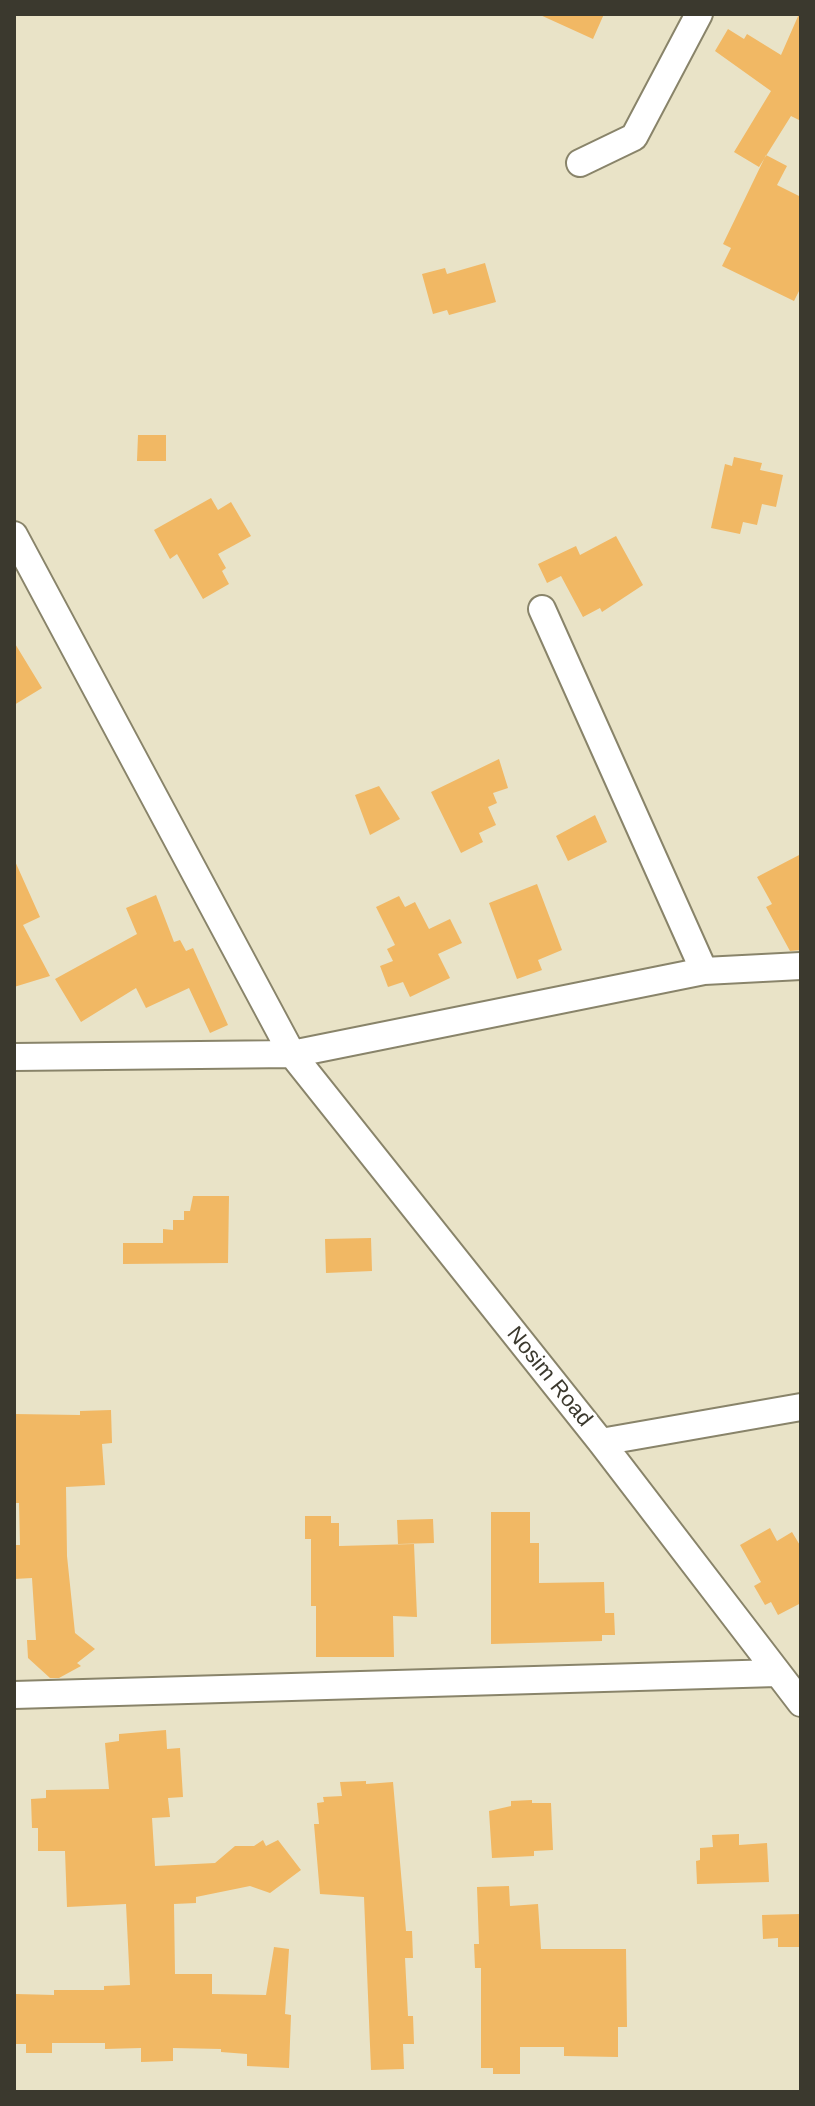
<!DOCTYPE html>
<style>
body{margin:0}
#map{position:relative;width:815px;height:2106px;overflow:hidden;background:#e9e3c7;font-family:Arial,sans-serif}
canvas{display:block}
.frame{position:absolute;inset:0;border:16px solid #3b392e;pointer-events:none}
</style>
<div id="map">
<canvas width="815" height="2106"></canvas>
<div class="frame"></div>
</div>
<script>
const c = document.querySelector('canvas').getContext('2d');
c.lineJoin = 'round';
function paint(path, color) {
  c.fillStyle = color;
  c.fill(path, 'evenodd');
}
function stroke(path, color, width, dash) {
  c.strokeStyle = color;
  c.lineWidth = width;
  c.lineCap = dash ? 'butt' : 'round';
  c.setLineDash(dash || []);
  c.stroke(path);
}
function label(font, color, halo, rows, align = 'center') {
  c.font = font + ' Arial,sans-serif';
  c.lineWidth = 6;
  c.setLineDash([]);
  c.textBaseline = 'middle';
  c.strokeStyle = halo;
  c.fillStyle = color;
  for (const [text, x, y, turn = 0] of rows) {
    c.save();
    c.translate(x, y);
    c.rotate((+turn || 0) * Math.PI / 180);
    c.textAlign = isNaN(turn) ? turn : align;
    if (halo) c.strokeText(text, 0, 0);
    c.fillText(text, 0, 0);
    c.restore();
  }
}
paint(new Path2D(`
 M 538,14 L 604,14 L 593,39 Z
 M 799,14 L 801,121 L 791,116 L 759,167 L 734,152 L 771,91 L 715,51 L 728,29 L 744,39 L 747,34 L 781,55 Z
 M 766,155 L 787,166 L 777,185 L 801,197 L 801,287 L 794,301 L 722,266 L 731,248 L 723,244 Z
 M 485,263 L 496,302 L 449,315 L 447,310 L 433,314 L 422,274 L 445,268 L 447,274 Z
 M 138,435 L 166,435 L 166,461 L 137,461 Z
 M 734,457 L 762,463 L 760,470 L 783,475 L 776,507 L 762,504 L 757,525 L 743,522 L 740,534 L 711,528 L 725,464 L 732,466 Z
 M 211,498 L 218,510 L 231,502 L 251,536 L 218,554 L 226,568 L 222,571 L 229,584 L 203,599 L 177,554 L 170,559 L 154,530 Z
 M 616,536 L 643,585 L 602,612 L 600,608 L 583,617 L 561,576 L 547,583 L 538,564 L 576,546 L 580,555 Z
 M 14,642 L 42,688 L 14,705 Z
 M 499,759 L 508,788 L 493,793 L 497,803 L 488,807 L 496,825 L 479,833 L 483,842 L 461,853 L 431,792 Z
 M 379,786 L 400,819 L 370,835 L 355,795 Z
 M 595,815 L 607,842 L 568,861 L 556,836 Z
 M 801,854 L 801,950 L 790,951 L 766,907 L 772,904 L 757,877 Z
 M 14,859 L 40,917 L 23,925 L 50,976 L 14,987 Z
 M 537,884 L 562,950 L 538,960 L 542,970 L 517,979 L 489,903 Z
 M 156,895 L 174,942 L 180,940 L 186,951 L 193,948 L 228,1025 L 210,1033 L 189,988 L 146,1008 L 136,988 L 81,1022 L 55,979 L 137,934 L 126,908 Z
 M 399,896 L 405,907 L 415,902 L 429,929 L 450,919 L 462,943 L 438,954 L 450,978 L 410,997 L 403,982 L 388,987 L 380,966 L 393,961 L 387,949 L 395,945 L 376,907 Z
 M 193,1196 L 229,1196 L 228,1263 L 123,1264 L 123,1243 L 163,1243 L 163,1229 L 173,1230 L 173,1220 L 184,1220 L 184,1211 L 190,1211 Z
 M 371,1238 L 372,1271 L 326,1273 L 325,1239 Z
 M 111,1410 L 112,1443 L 102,1444 L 105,1485 L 66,1487 L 67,1556 L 75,1633 L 95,1649 L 77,1663 L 81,1666 L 59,1678 L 50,1678 L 28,1658 L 27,1640 L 36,1640 L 32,1578 L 14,1579 L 14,1545 L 20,1545 L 19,1503 L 14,1503 L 14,1414 L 80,1415 L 80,1411 Z
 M 491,1512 L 530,1512 L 530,1543 L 539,1543 L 539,1583 L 604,1582 L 605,1613 L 614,1613 L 615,1635 L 602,1635 L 602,1641 L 491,1644 Z
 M 305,1516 L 331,1516 L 331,1523 L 339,1523 L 339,1546 L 414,1544 L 417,1617 L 393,1616 L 394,1657 L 316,1657 L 316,1606 L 311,1606 L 311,1539 L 305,1539 Z
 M 433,1519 L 434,1543 L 398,1544 L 397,1520 Z
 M 770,1528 L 777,1541 L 792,1532 L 801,1547 L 801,1603 L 778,1615 L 771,1602 L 765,1605 L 754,1586 L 761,1582 L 740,1545 Z
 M 166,1730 L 167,1749 L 180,1748 L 183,1797 L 168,1798 L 170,1817 L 152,1818 L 155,1866 L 215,1863 L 235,1846 L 254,1846 L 263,1840 L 266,1846 L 278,1840 L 301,1870 L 270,1893 L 250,1886 L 196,1897 L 196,1903 L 174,1904 L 175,1974 L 212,1974 L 212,1994 L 266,1995 L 274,1947 L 289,1949 L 285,2014 L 291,2015 L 289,2068 L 247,2066 L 247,2054 L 221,2052 L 221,2049 L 173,2048 L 173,2061 L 141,2062 L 141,2048 L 105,2049 L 105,2043 L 52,2043 L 52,2053 L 26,2053 L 26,2044 L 14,2044 L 16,1994 L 54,1995 L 54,1990 L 104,1990 L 104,1986 L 130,1985 L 126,1904 L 67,1907 L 65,1851 L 38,1851 L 38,1828 L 32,1828 L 31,1799 L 46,1798 L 46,1790 L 109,1789 L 105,1743 L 119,1741 L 119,1734 Z
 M 366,1781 L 366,1784 L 393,1782 L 406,1931 L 412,1931 L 413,1958 L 405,1958 L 408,2016 L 413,2016 L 414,2044 L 403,2044 L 404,2069 L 371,2070 L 364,1897 L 320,1894 L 314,1824 L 319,1824 L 317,1803 L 324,1802 L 323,1797 L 342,1796 L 340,1782 Z
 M 532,1800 L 532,1803 L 551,1803 L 553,1850 L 534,1851 L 534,1856 L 492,1858 L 489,1811 L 511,1806 L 511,1801 Z
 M 739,1834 L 739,1845 L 767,1843 L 769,1882 L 697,1884 L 696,1861 L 700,1860 L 700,1848 L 713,1847 L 712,1835 Z
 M 509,1886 L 510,1906 L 538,1904 L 541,1949 L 626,1949 L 627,2027 L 618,2027 L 618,2057 L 564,2056 L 564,2047 L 520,2047 L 520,2074 L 493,2074 L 493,2068 L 481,2068 L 481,1968 L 475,1968 L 474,1944 L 479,1944 L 477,1887 Z
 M 801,1914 L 799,1947 L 778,1947 L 778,1938 L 763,1939 L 762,1915 Z`), '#f1b864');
const street = new Path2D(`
 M 580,163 L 634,137 L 699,14
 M 14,535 L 292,1054 L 601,1442 L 801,1703
 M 542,609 L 704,971
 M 14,1057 L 292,1054 L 704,971 L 801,966
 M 601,1442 L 801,1407
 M 14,1695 L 777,1673`);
stroke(street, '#89846a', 30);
stroke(street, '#fff', 26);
label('22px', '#3b392e', '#fff', [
 ["Nosim Road",549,1377,51]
]);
</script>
